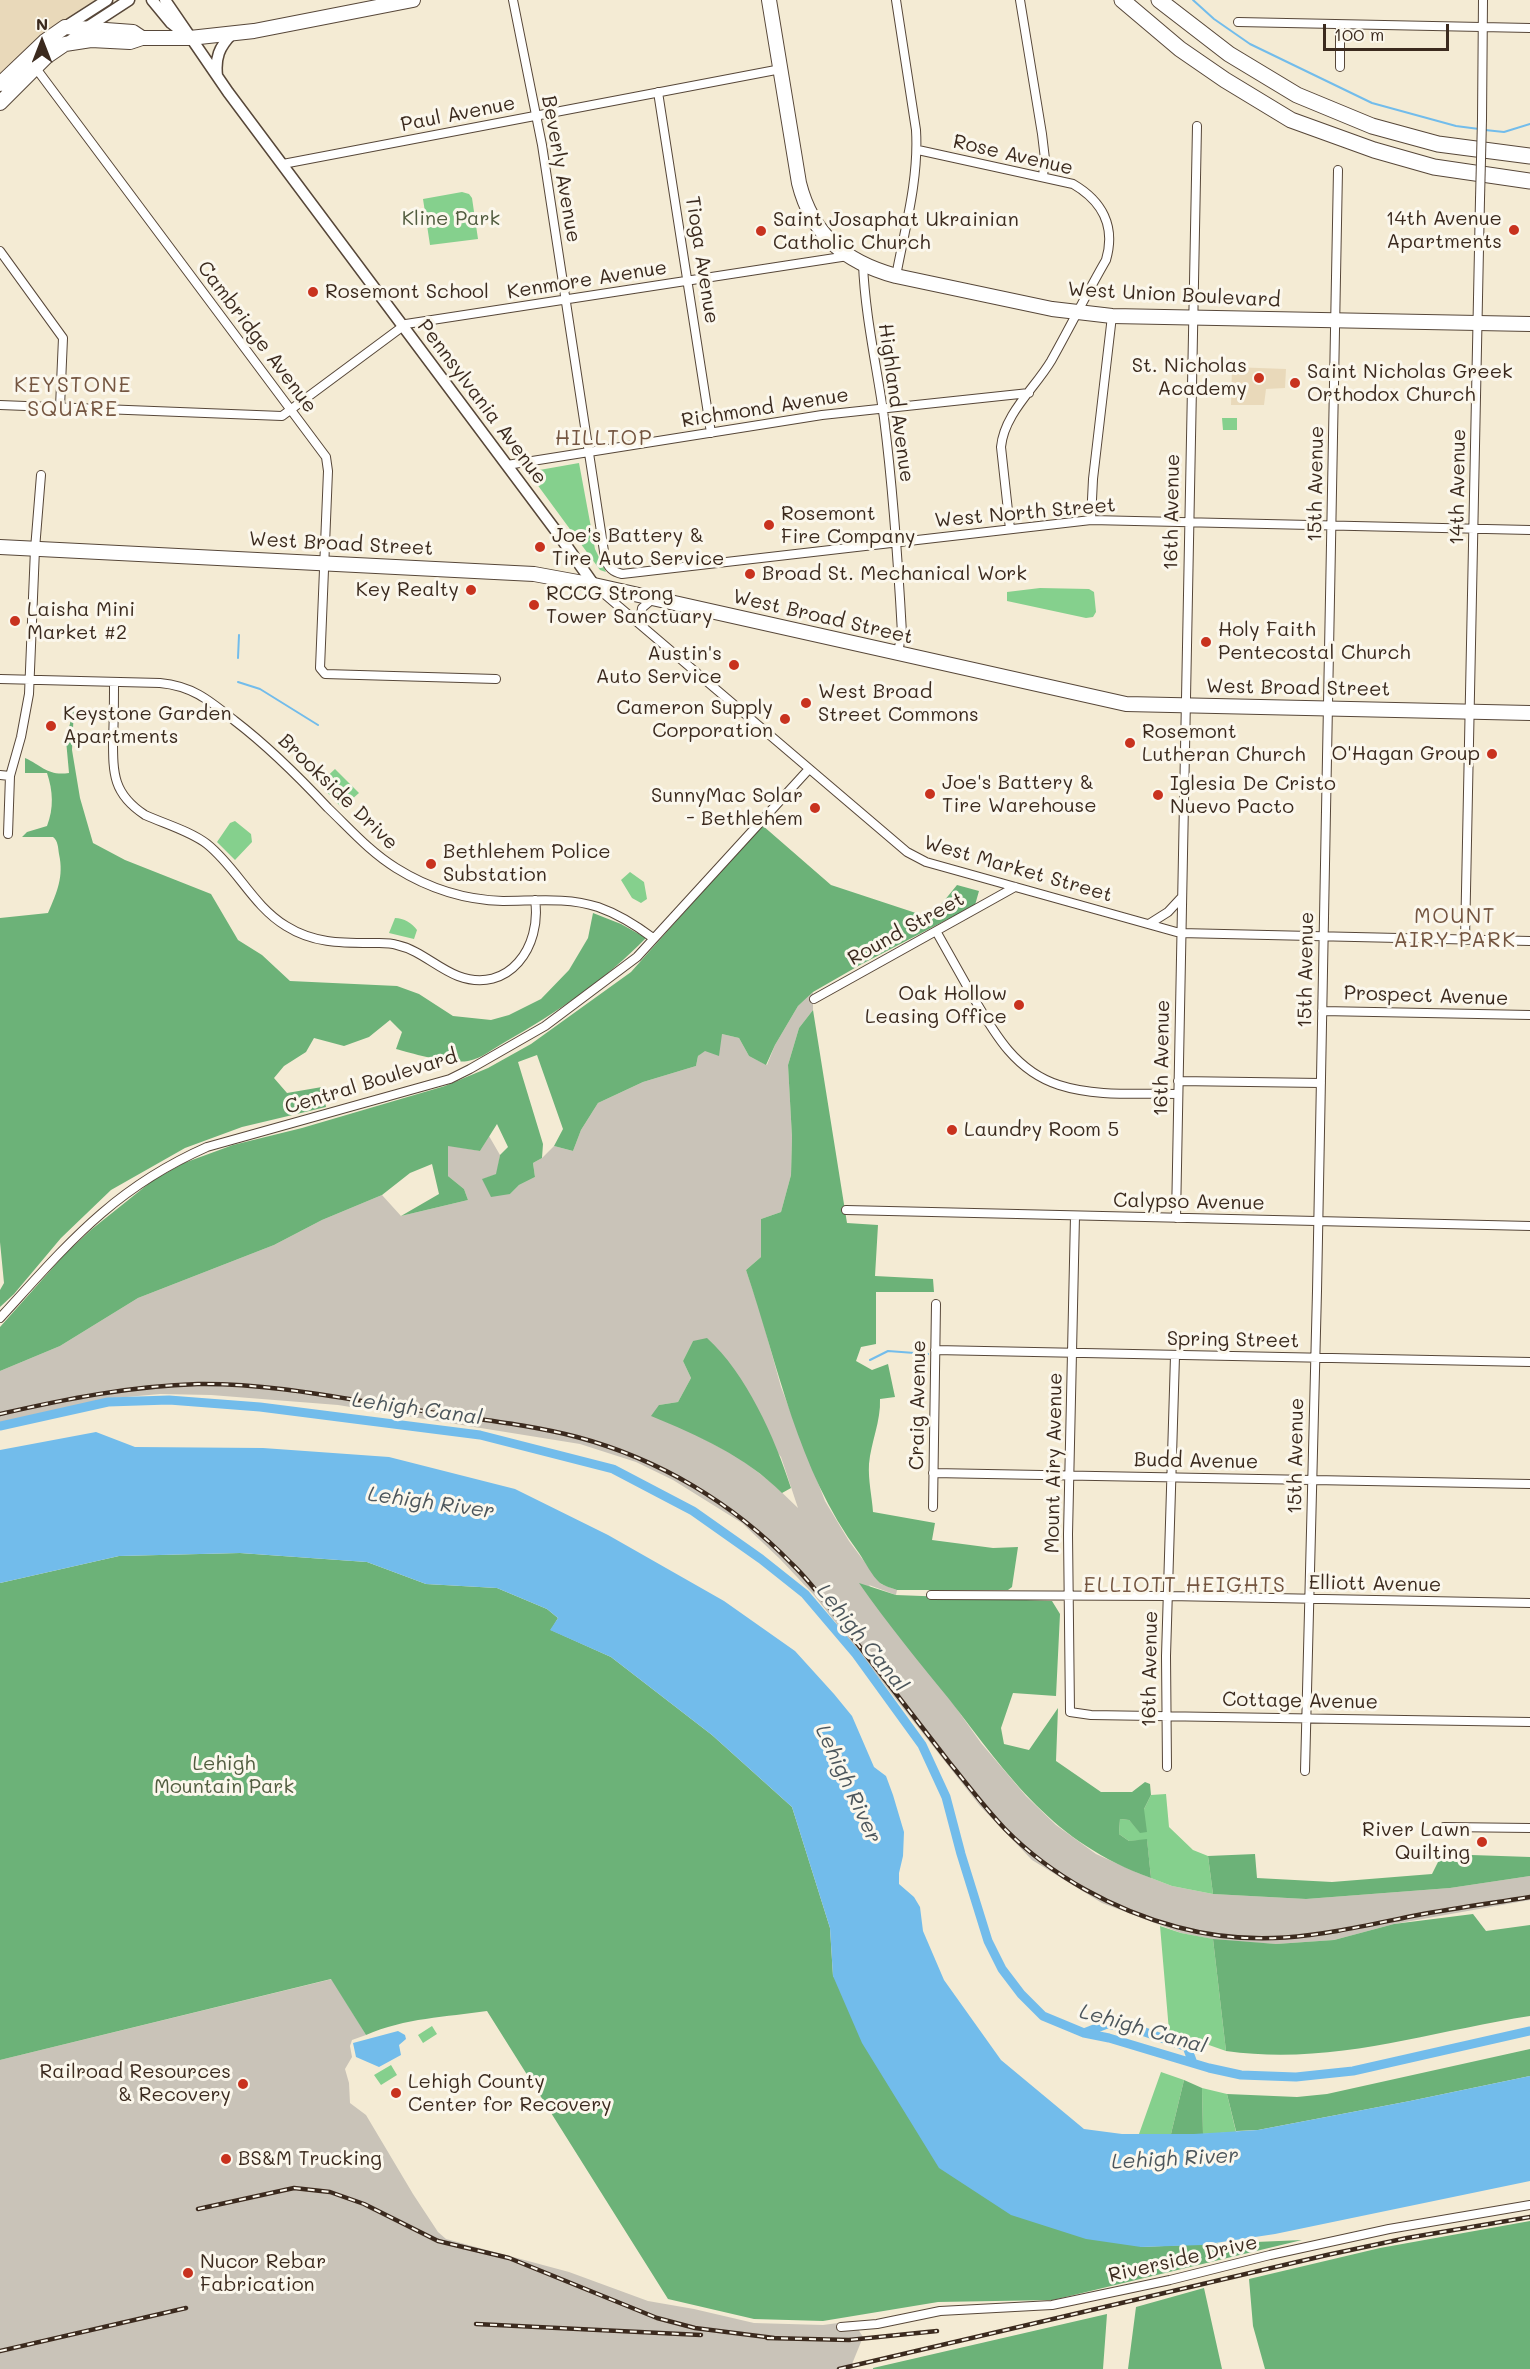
<!DOCTYPE html>
<style>
body{margin:0}
#map{position:relative;width:1530px;height:2369px;overflow:hidden;background:#f4ebd4;font-family:Mali,sans-serif}
canvas{display:block}
.north{position:absolute;left:12px;top:12px;width:60px;height:60px;-webkit-text-stroke:4px #fbf7ec;paint-order:stroke;rotate:0deg;font-size:16px;font-weight:700;line-height:24px;text-align:center;color:#3b2a1e}
.north::after{content:'';display:block;margin:auto;width:21px;height:27px;background:#3b2a1e;clip-path:polygon(50% 0,100% 100%,50% 72%,0 100%)}
.scale{position:absolute;left:1323px;top:24px;width:126px;height:27px;box-sizing:border-box;border:3px solid #3b2a1e;border-top:0;padding-left:8px;font-size:18px;line-height:21px;white-space:nowrap;color:#3b2a1e;-webkit-text-stroke:4px #fbf7ec;paint-order:stroke}
</style>
<div id="map">
<canvas width="1530" height="2369"></canvas>
<div class="north">N</div>
<div class="scale">100 m</div>
</div>
<script>
const c = document.querySelector('canvas').getContext('2d');
c.lineJoin = 'round';
function paint(path, color) {
  c.fillStyle = color;
  c.fill(path, 'evenodd');
}
function stroke(path, color, width, dash) {
  c.strokeStyle = color;
  c.lineWidth = width;
  c.lineCap = dash ? 'butt' : 'round';
  c.setLineDash(dash || []);
  c.stroke(path);
}
function label(font, color, halo, rows, align = 'center') {
  c.font = font + ' Mali,sans-serif';
  c.lineWidth = 6;
  c.setLineDash([]);
  c.textBaseline = 'middle';
  c.strokeStyle = halo;
  c.fillStyle = color;
  for (const [text, x, y, turn = 0] of rows) {
    c.save();
    c.translate(x, y);
    c.rotate((+turn || 0) * Math.PI / 180);
    c.textAlign = isNaN(turn) ? turn : align;
    if (halo) c.strokeText(text, 0, 0);
    c.fillText(text, 0, 0);
    c.restore();
  }
}
paint(new Path2D(`
 M 0,0 L 100,0 L 0,77 Z
 M 1232,367 L 1286,369 L 1285,388 L 1266,389 L 1264,405 L 1231,405 Z`), '#e9d9ba');
paint(new Path2D(`
 M 813,992 L 813,1010 L 799,1028 L 788,1065 L 792,1137 L 791,1175 L 781,1212 L 761,1219 L 761,1257 L 746,1270 L 760,1311 L 781,1387 L 825,1501 L 849,1541 L 881,1584 L 897,1590 L 896,1595 L 869,1585 L 981,1743 L 1026,1796 L 1056,1825 L 1096,1854 L 1138,1873 L 1172,1886 L 1213,1894 L 1306,1899 L 1450,1888 L 1530,1876 L 1530,1900 L 1394,1924 L 1334,1940 L 1276,1944 L 1221,1941 L 1181,1933 L 1102,1903 L 1032,1860 L 980,1806 L 814,1595 L 780,1559 L 742,1523 L 673,1480 L 636,1462 L 580,1444 L 338,1405 L 211,1395 L 160,1394 L 115,1398 L 0,1423 L 0,1371 L 60,1346 L 138,1298 L 274,1245 L 322,1220 L 382,1195 L 401,1216 L 468,1200 L 464,1189 L 448,1176 L 448,1145 L 480,1151 L 489,1136 L 500,1155 L 497,1174 L 483,1179 L 510,1194 L 519,1185 L 535,1177 L 533,1163 L 542,1158 L 554,1146 L 573,1151 L 581,1130 L 598,1103 L 643,1082 L 696,1066 L 698,1056 L 722,1034 L 739,1038 L 749,1056 L 767,1065 L 775,1045 L 798,1006 ZM 693,1341 L 781,1457 L 798,1508 L 772,1483 L 738,1457 L 700,1437 L 659,1405 L 678,1402 L 691,1378 L 683,1361 Z
 M 332,1979 L 366,2035 L 352,2040 L 350,2046 L 352,2057 L 345,2069 L 349,2083 L 350,2103 L 366,2115 L 413,2194 L 438,2232 L 446,2239 L 569,2272 L 648,2301 L 694,2309 L 754,2323 L 823,2325 L 853,2321 L 863,2337 L 850,2369 L 0,2369 L 0,2060 Z`), '#c9c3b8');
paint(new Path2D(`
 M 462,192 L 469,194 L 472,198 L 478,239 L 430,245 L 423,199 Z
 M 1222,418 L 1237,418 L 1237,430 L 1223,430 Z
 M 579,463 L 595,549 L 606,572 L 600,570 L 528,472 Z
 M 1040,588 L 1089,589 L 1094,592 L 1096,612 L 1093,617 L 1086,618 L 1007,601 L 1007,592 Z
 M 335,769 L 359,793 L 342,808 L 319,784 Z
 M 235,821 L 251,834 L 252,842 L 235,860 L 217,842 L 230,823 Z
 M 630,872 L 644,882 L 647,899 L 641,903 L 632,898 L 621,880 Z
 M 395,918 C 404,918 412,923 417,930 L 414,939 L 389,933 Z
 M 1166,1794 L 1169,1827 L 1193,1850 L 1208,1856 L 1213,1894 L 1172,1886 L 1151,1878 L 1147,1840 L 1129,1841 L 1119,1834 L 1120,1819 L 1129,1820 L 1140,1832 L 1144,1809 L 1151,1795 Z
 M 1160,1926 L 1181,1933 L 1213,1939 L 1226,2051 L 1169,2031 Z
 M 432,2026 L 437,2034 L 423,2043 L 418,2035 Z
 M 391,2065 L 397,2075 L 381,2085 L 374,2075 Z
 M 1161,2072 L 1184,2080 L 1171,2134 L 1139,2134 Z
 M 1202,2088 L 1227,2094 L 1236,2132 L 1203,2134 Z`), '#85d08d');
paint(new Path2D(`
 M 74,707 L 72,750 L 80,798 L 93,843 L 125,860 L 211,894 L 238,940 L 262,955 L 290,981 L 397,986 L 419,994 L 453,1016 L 491,1020 L 509,1015 L 541,999 L 569,970 L 588,938 L 593,913 L 621,924 L 646,938 C 605,980 556,1013 505,1042 C 494,1048 481,1059 468,1061 C 451,1064 413,1054 396,1049 L 402,1032 L 390,1020 L 369,1037 L 344,1046 L 314,1038 L 306,1052 L 284,1066 L 274,1078 L 287,1093 L 322,1087 L 326,1107 L 242,1127 L 185,1148 L 111,1190 L 61,1238 L 14,1294 L 0,1307 L 0,1290 L 4,1283 L 0,1242 L 0,918 L 48,913 C 57,892 64,877 59,854 C 58,847 58,841 53,837 L 22,837 L 27,832 L 47,826 C 54,808 53,791 47,773 L 25,773 L 25,758 C 43,766 47,776 69,773 L 66,740 Z
 M 762,825 L 831,885 L 925,916 L 935,912 L 957,885 L 979,891 L 975,905 L 860,965 L 813,992 L 798,1006 L 775,1045 L 766,1065 L 749,1056 L 739,1038 L 722,1034 L 719,1056 L 705,1051 L 698,1056 L 696,1066 L 643,1082 L 598,1103 L 581,1130 L 573,1151 L 554,1146 L 563,1129 L 537,1055 L 518,1062 L 543,1144 L 542,1158 L 533,1163 L 535,1177 L 519,1185 L 510,1194 L 491,1197 L 482,1179 L 496,1174 L 500,1155 L 508,1147 L 497,1124 L 480,1151 L 448,1146 L 448,1176 L 464,1189 L 468,1200 L 401,1216 L 439,1194 L 432,1164 L 410,1173 L 382,1195 L 322,1220 L 274,1245 L 138,1298 L 60,1346 L 0,1371 L 0,1327 L 65,1254 L 92,1229 L 152,1181 L 184,1163 L 233,1145 L 302,1128 L 445,1086 L 488,1068 L 531,1044 L 631,972 Z
 M 813,1010 L 847,1223 L 878,1225 L 875,1276 L 933,1279 L 934,1292 L 876,1292 L 876,1344 L 861,1347 L 856,1361 L 872,1370 L 888,1364 L 895,1397 L 880,1399 C 881,1421 871,1442 869,1464 C 868,1480 872,1497 873,1512 L 935,1523 L 932,1540 L 993,1548 L 1018,1547 L 1012,1587 L 1008,1590 L 897,1590 C 892,1588 884,1586 880,1583 C 872,1576 865,1562 859,1553 C 797,1469 779,1367 746,1270 L 761,1257 L 761,1219 L 781,1212 L 791,1175 L 792,1137 L 788,1065 L 799,1028 Z
 M 707,1338 C 746,1373 775,1438 791,1488 L 782,1493 C 745,1456 699,1436 651,1416 L 659,1405 L 678,1402 L 691,1378 L 683,1361 L 693,1341 Z
 M 240,1553 L 367,1562 L 426,1584 L 497,1588 L 547,1609 L 558,1618 L 551,1630 L 611,1657 L 712,1735 L 792,1807 L 830,1928 L 833,1976 L 1141,2247 L 1302,2240 L 1053,2300 L 938,2302 L 823,2321 L 754,2319 L 668,2299 L 487,2011 C 446,2017 405,2018 366,2035 L 331,1979 L 0,2060 L 0,1583 L 119,1556 Z
 M 859,1583 L 896,1595 L 1052,1601 L 1060,1614 L 1056,1696 L 1013,1693 L 1001,1728 L 1004,1744 L 1029,1750 L 1058,1708 L 1056,1761 L 1101,1792 L 1132,1792 L 1145,1782 L 1150,1784 L 1151,1795 L 1144,1809 L 1147,1832 L 1140,1833 L 1129,1820 L 1120,1819 L 1119,1834 L 1129,1841 L 1147,1839 L 1151,1878 C 1052,1842 1011,1779 949,1699 C 918,1661 887,1623 859,1583 Z
 M 1255,1854 L 1257,1878 L 1332,1882 L 1432,1874 L 1442,1854 L 1530,1857 L 1530,1876 L 1450,1888 L 1306,1899 L 1213,1894 L 1208,1856 Z
 M 1473,1914 L 1486,1931 L 1530,1925 L 1530,2016 C 1426,2032 1333,2066 1226,2051 L 1213,1939 L 1276,1944 L 1334,1940 L 1394,1924 Z
 M 1530,2049 L 1530,2076 L 1410,2101 L 1258,2130 L 1236,2131 L 1227,2094 L 1297,2097 L 1327,2094 Z
 M 1184,2080 L 1202,2088 L 1203,2134 L 1171,2134 Z
 M 1530,2221 L 1530,2369 L 1265,2369 L 1253,2326 L 1249,2279 L 1380,2248 Z
 M 1204,2288 L 1222,2369 L 1128,2369 L 1136,2307 Z
 M 1107,2314 L 1103,2369 L 873,2369 L 873,2368 Z`), '#6cb278');
paint(new Path2D(`
 M 96,1432 L 135,1447 L 263,1448 L 389,1457 L 515,1489 L 608,1535 L 724,1601 L 795,1651 L 834,1694 L 852,1716 L 874,1767 L 886,1776 L 893,1795 L 904,1832 L 903,1856 L 899,1873 L 899,1884 L 914,1897 L 920,1907 L 923,1931 L 944,1980 L 1001,2060 L 1084,2129 L 1122,2134 L 1194,2134 L 1258,2130 L 1410,2101 L 1530,2076 L 1530,2181 L 1275,2234 L 1202,2245 L 1141,2247 L 1086,2239 L 1011,2215 L 939,2168 L 862,2043 L 833,1976 L 830,1928 L 792,1807 L 712,1735 L 611,1657 L 550,1630 L 558,1618 L 547,1609 L 497,1588 L 426,1584 L 367,1562 L 240,1553 L 119,1556 L 0,1583 L 0,1450 Z
 M 398,2031 L 405,2035 L 406,2039 L 399,2045 L 401,2055 L 379,2067 L 356,2057 L 353,2043 Z`), '#72bceb');
stroke(new Path2D(`
 M 1193,0 L 1214,19 L 1250,44 L 1372,103 L 1456,126 L 1479,129
 M 1485,130 L 1504,132 L 1530,124
 M 238,658 L 239,635
 M 238,682 L 260,689 L 318,725
 M 870,1360 L 888,1351 L 928,1354`), '#72bceb', 2);
stroke(new Path2D(`
 M 0,1426 L 108,1402 L 169,1400 L 260,1407 L 480,1435 L 613,1469 L 693,1511 L 761,1559 L 805,1594 L 856,1654 L 922,1745 L 946,1797 L 961,1854 L 988,1941 L 1002,1969 L 1021,1994 L 1043,2016 L 1084,2033 L 1109,2038 L 1209,2068 L 1241,2075 L 1296,2077 L 1353,2071 L 1530,2031
 M 1084,2033 L 1107,2024 L 1142,2031 L 1187,2047 L 1193,2063`), '#72bceb', 9);
const minor = new Path2D(`
 M 513,0 L 542,145 L 605,558 C 608,568 613,572 622,574 L 1091,520 L 1530,530
 M 1020,0 L 1042,134 L 1045,159 L 1043,176
 M 1238,22 L 1530,28
 M 35,67 L 326,457 L 328,471 L 320,668 L 325,674 L 496,679
 M 1340,67 L 1340,25
 M 658,92 L 711,433
 M 1482,119 L 1483,0
 M 918,150 L 1073,184 C 1102,201 1116,226 1106,260 C 1087,293 1070,327 1051,361 C 1035,388 1004,414 1001,447 L 1010,529
 M 283,164 L 781,69
 M 0,251 L 63,338 L 60,407
 M 863,264 C 865,316 877,367 884,418 C 893,489 898,561 902,633 L 899,647 L 895,653
 M 896,276 C 905,228 919,179 916,130 L 896,0
 M 0,405 L 282,416 L 406,324 L 848,256
 M 507,465 L 822,415 L 1029,393
 M 1091,520 L 1093,479 L 1112,316
 M 596,587 L 907,852 L 926,862 L 1180,933 L 1530,941
 M 640,624 L 642,608 L 654,598
 M 0,679 L 160,683 C 193,686 210,701 235,721 C 269,747 299,777 328,808 C 350,829 370,852 396,868 C 428,888 465,900 503,901 C 535,901 567,897 598,907 C 618,914 637,926 653,938
 M 114,683 C 114,701 114,720 113,739 C 113,774 113,794 145,815 C 165,824 190,831 207,844 C 237,868 253,906 286,926 C 313,943 340,943 370,943 C 379,943 389,942 397,945 C 420,950 437,968 458,976 C 509,995 542,946 535,900
 M 0,775 L 10,776
 M 8,834 L 10,776 L 21,737 L 29,694 L 35,549 L 41,475
 M 1149,924 L 1168,912 L 1181,898
 M 936,931 C 948,952 960,974 972,995 C 994,1033 1015,1071 1059,1085 C 1096,1097 1139,1093 1178,1094
 M 1465,940 L 1480,199
 M 814,999 L 1015,887
 M 1322,1011 L 1530,1015
 M 1178,1081 L 1321,1083
 M 846,1210 L 1530,1226
 M 1075,1216 L 1068,1534 L 1070,1712 L 1091,1715 L 1530,1722
 M 1176,1218 L 1197,126
 M 0,1318 C 67,1245 112,1189 207,1147 L 450,1079 L 470,1069 L 545,1026 L 637,957 L 809,769
 M 935,1350 L 1530,1362
 M 933,1473 L 1530,1484
 M 933,1507 L 936,1304
 M 931,1595 L 1169,1596 L 1530,1603
 M 1167,1767 L 1166,1656 L 1175,1356
 M 1305,1771 L 1317,1291 L 1338,170
 M 1444,1827 L 1530,1828
 M 841,2327 L 877,2324 L 940,2311 L 1052,2305 L 1170,2280 L 1270,2255 L 1389,2229 L 1530,2205`);
const tertiary = new Path2D(`
 M 152,0 L 171,23 L 185,34
 M 165,0 L 228,92 L 556,531 L 594,585
 M 65,27 L 107,0
 M 66,44 L 86,28 L 129,0
 M 217,76 C 215,58 219,47 232,34`);
const primary = new Path2D(`
 M 769,0 L 799,183 C 812,235 845,262 896,276 L 1052,309 L 1112,316 L 1530,324
 M 0,84 L 45,41 L 65,27 L 133,32 L 142,38
 M 0,103 L 46,57 L 65,44 L 91,40 L 130,42 L 142,38 L 190,38 L 254,31 L 413,0
 M 0,547 L 534,574 L 594,585 L 1126,704 L 1530,713`);
const motorway = new Path2D(`
 M 1122,0 L 1180,49 L 1225,80 L 1291,120 L 1374,150 L 1434,167 L 1530,181
 M 1159,0 L 1229,54 L 1297,95 L 1372,126 L 1438,144 L 1530,156`);
stroke(minor, '#574739', 10);
stroke(tertiary, '#574739', 13);
stroke(primary, '#574739', 16);
stroke(motorway, '#574739', 17);
stroke(minor, '#fff', 8);
stroke(tertiary, '#fff', 10);
stroke(primary, '#fff', 14);
stroke(motorway, '#fff', 15);
const rail = new Path2D(`
 M 0,1414 C 66,1399 130,1386 198,1384 C 273,1383 349,1400 423,1411 C 474,1419 527,1424 577,1437 C 659,1459 733,1503 792,1564 C 815,1586 833,1613 853,1638 C 885,1679 917,1721 949,1762 C 967,1784 985,1808 1005,1829 C 1051,1876 1114,1910 1177,1927 C 1265,1951 1332,1932 1418,1915 C 1455,1908 1493,1903 1530,1897
 M 198,2209 L 294,2188 L 330,2192 L 364,2204 L 438,2241 L 509,2258 L 657,2318 L 695,2328 L 774,2338
 M 476,2324 L 701,2335
 M 767,2338 L 849,2340 L 937,2331
 M 0,2351 L 186,2308
 M 839,2369 L 1327,2255 L 1407,2238 L 1530,2217`);
stroke(rail, '#3b2a1e', 4.5);
stroke(rail, '#fbf7ec', 2, [7]);
const minorBridge = new Path2D(`
 M 1480,199 L 1482,119`);
stroke(minorBridge, '#574739', 10, []);
stroke(minorBridge, '#fff', 8);
for (const [x, y, r, color] of [
 [1514,230,6,"#c8321e"],
 [761,231,6,"#c8321e"],
 [313,292,6,"#c8321e"],
 [1259,378,6,"#c8321e"],
 [1295,383,6,"#c8321e"],
 [769,525,6,"#c8321e"],
 [540,547,6,"#c8321e"],
 [750,574,6,"#c8321e"],
 [471,590,6,"#c8321e"],
 [534,605,6,"#c8321e"],
 [15,621,6,"#c8321e"],
 [1206,642,6,"#c8321e"],
 [734,665,6,"#c8321e"],
 [806,703,6,"#c8321e"],
 [785,719,6,"#c8321e"],
 [51,726,6,"#c8321e"],
 [1130,743,6,"#c8321e"],
 [1492,754,6,"#c8321e"],
 [930,794,6,"#c8321e"],
 [1158,795,6,"#c8321e"],
 [815,808,6,"#c8321e"],
 [431,864,6,"#c8321e"],
 [1019,1005,6,"#c8321e"],
 [952,1130,6,"#c8321e"],
 [1482,1842,6,"#c8321e"],
 [243,2084,6,"#c8321e"],
 [396,2093,6,"#c8321e"],
 [226,2159,6,"#c8321e"],
 [188,2273,6,"#c8321e"]
]) {
  const dot = new Path2D();
  dot.arc(x, y, r, 0, 2 * Math.PI);
  c.fillStyle = color;
  c.fill(dot);
  stroke(dot, '#fbf7ec', 2);
}
label('20px', '#3b2a1e', '#fbf7ec', [
 ["Paul Avenue",458,114,-11],
 ["Rose Avenue",1013,155,13],
 ["Beverly Avenue",561,169,80],
 ["Tioga Avenue",702,260,81],
 ["Kenmore Avenue",587,280,-9],
 ["West Union Boulevard",1174,295,3],
 ["Cambridge Avenue",257,337,53],
 ["Pennsylvania Avenue",482,402,53],
 ["Highland Avenue",896,403,82],
 ["Richmond Avenue",765,408,-9],
 ["15th Avenue",1316,484,-89],
 ["14th Avenue",1458,487,-89],
 ["16th Avenue",1172,512,-89],
 ["West North Street",1025,513,-5],
 ["West Broad Street",341,544,3],
 ["West Broad Street",823,617,13],
 ["West Broad Street",1298,688,1],
 ["Brookside Drive",338,792,44],
 ["West Market Street",1018,869,16],
 ["Round Street",906,929,-29],
 ["15th Avenue",1306,970,-89],
 ["Prospect Avenue",1426,996,2],
 ["16th Avenue",1162,1058,-89],
 ["Central Boulevard",371,1082,-17],
 ["Calypso Avenue",1189,1202,1],
 ["Spring Street",1233,1340,1],
 ["Craig Avenue",918,1405,-89],
 ["15th Avenue",1296,1456,-89],
 ["Budd Avenue",1196,1461,1],
 ["Mount Airy Avenue",1054,1463,-89],
 ["Elliott Avenue",1375,1584,1],
 ["16th Avenue",1150,1669,-89],
 ["Cottage Avenue",1300,1701,1],
 ["Riverside Drive",1183,2259,-13]
]);
label('20px', '#515c3f', '#fbf7ec', [
 ["Kline Park",451,219],
 ["Lehigh",224,1764],
 ["Mountain Park",224,1787]
]);
label('20px', '#3b2a1e', '#fbf7ec', [
 ["14th Avenue",1502,219,"right"],
 ["Apartments",1502,242,"right"],
 ["Saint Josaphat Ukrainian",773,220],
 ["Catholic Church",773,243],
 ["Rosemont School",325,292],
 ["St. Nicholas",1247,366,"right"],
 ["Academy",1247,389,"right"],
 ["Saint Nicholas Greek",1307,372],
 ["Orthodox Church",1307,395],
 ["Rosemont",781,514],
 ["Fire Company",781,537],
 ["Joe's Battery &",552,536],
 ["Tire Auto Service",552,559],
 ["Broad St. Mechanical Work",762,574],
 ["Key Realty",459,590,"right"],
 ["RCCG Strong",546,594],
 ["Tower Sanctuary",546,617],
 ["Laisha Mini",27,610],
 ["Market #2",27,633],
 ["Holy Faith",1218,630],
 ["Pentecostal Church",1218,653],
 ["Austin's",722,654,"right"],
 ["Auto Service",722,677,"right"],
 ["West Broad",818,692],
 ["Street Commons",818,715],
 ["Cameron Supply",773,708,"right"],
 ["Corporation",773,731,"right"],
 ["Keystone Garden",63,714],
 ["Apartments",63,737],
 ["Rosemont",1142,732],
 ["Lutheran Church",1142,755],
 ["O'Hagan Group",1480,754,"right"],
 ["Joe's Battery &",942,783],
 ["Tire Warehouse",942,806],
 ["Iglesia De Cristo",1170,784],
 ["Nuevo Pacto",1170,807],
 ["SunnyMac Solar",803,796,"right"],
 ["- Bethlehem",803,819,"right"],
 ["Bethlehem Police",443,852],
 ["Substation",443,875],
 ["Oak Hollow",1007,994,"right"],
 ["Leasing Office",1007,1017,"right"],
 ["Laundry Room 5",964,1130],
 ["River Lawn",1470,1830,"right"],
 ["Quilting",1470,1853,"right"],
 ["Railroad Resources",231,2072,"right"],
 ["& Recovery",231,2095,"right"],
 ["Lehigh County",408,2082],
 ["Center for Recovery",408,2105],
 ["BS&M Trucking",238,2159],
 ["Nucor Rebar",200,2262],
 ["Fabrication",200,2285]
], 'left');
c.letterSpacing = '1.5px';
label('21px', '#745540', '#fbf7ec', [
 ["KEYSTONE",73,386],
 ["SQUARE",73,410],
 ["HILLTOP",604,439],
 ["MOUNT",1455,917],
 ["AIRY PARK",1455,941],
 ["ELLIOTT HEIGHTS",1185,1586]
]);
c.letterSpacing = '0px';
label('italic 21px', '#4c565c', '#fbf7ec', [
 ["Lehigh Canal",417,1409,8],
 ["Lehigh River",431,1503,8],
 ["Lehigh Canal",862,1638,51],
 ["Lehigh River",848,1784,65],
 ["Lehigh Canal",1143,2029,16],
 ["Lehigh River",1175,2159,-3]
]);
</script>
